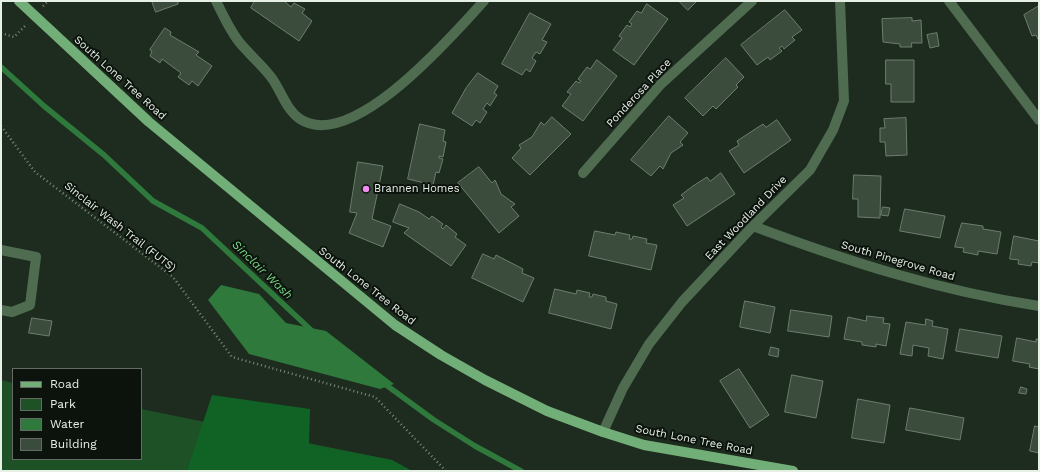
<!DOCTYPE html>
<style>
body{margin:0}
#map{position:relative;width:1040px;height:472px;overflow:hidden;background:#1d2c1f;font-family:"Work Sans",sans-serif}
canvas{display:block}
.frame{position:absolute;inset:0;border:2px solid #e6f0e6;pointer-events:none}
.legend{position:absolute;left:12px;top:368px;width:130px;height:92px;box-sizing:border-box;background:#0c130d;border:1px solid #636b64;margin:0;padding:5px 7px;list-style:none;font-size:12px;color:#e6f0e6}
.legend li{display:flex;align-items:center;gap:8px;height:20px}
.legend b{width:20px;border:1px solid #636b64}
</style>
<div id="map">
<canvas width="1040" height="472"></canvas>
<div class="frame"></div>
<ul class="legend">
<li><b style="height:5px;background:#72af78"></b>Road</li>
<li><b style="height:11px;background:#1f5127"></b>Park</li>
<li><b style="height:11px;background:#2e793b"></b>Water</li>
<li><b style="height:11px;background:#3b4c3d"></b>Building</li>
</ul>
</div>
<script>
const c = document.querySelector('canvas').getContext('2d');
c.lineJoin = 'round';
function paint(path, color) {
  c.fillStyle = color;
  c.fill(path, 'evenodd');
}
function stroke(path, color, width, dash) {
  c.strokeStyle = color;
  c.lineWidth = width;
  c.lineCap = dash ? 'butt' : 'round';
  c.setLineDash(dash || []);
  c.stroke(path);
}
function label(font, color, halo, rows, align = 'center') {
  c.font = font + ' "Work Sans",sans-serif';
  c.lineWidth = 4;
  c.setLineDash([]);
  c.textBaseline = 'middle';
  c.strokeStyle = halo;
  c.fillStyle = color;
  for (const [text, x, y, turn = 0] of rows) {
    c.save();
    c.translate(x, y);
    c.rotate((+turn || 0) * Math.PI / 180);
    c.textAlign = isNaN(turn) ? turn : align;
    if (halo) c.strokeText(text, 0, 0);
    c.fillText(text, 0, 0);
    c.restore();
  }
}
paint(new Path2D(`
 M 1,380 L 13,383 L 13,459 L 141,459 L 141,409 L 392,460 L 412,471 L 1,471 Z`), '#1f5127');
paint(new Path2D(`
 M 212,395 L 310,409 L 309,444 L 392,460 L 412,471 L 187,471 Z`), '#116225');
paint(new Path2D(`
 M 221,285 L 259,294 L 286,323 L 326,331 L 394,384 L 380,389 L 249,354 L 208,300 Z`), '#2e793b');
stroke(new Path2D(`
 M 1,67 L 44,106 L 104,155 L 153,201 L 202,228 L 312,331
 M 382,382 L 434,420 L 475,446 L 521,471`), '#2e793b', 5.5);
const building = new Path2D(`
 M 152,1 L 178,1 L 178,4 L 156,12 Z
 M 255,1 L 286,1 L 285,2 L 291,7 L 294,3 L 305,9 L 302,13 L 312,21 L 299,41 L 251,8 Z
 M 679,1 L 697,1 L 688,10 Z
 M 647,4 L 668,19 L 634,65 L 613,50 L 622,38 L 619,36 L 627,25 L 630,27 L 632,24 L 629,22 L 637,11 L 641,13 Z
 M 1039,6 L 1039,41 L 1036,35 L 1032,36 L 1024,15 Z
 M 785,10 L 802,30 L 792,37 L 795,40 L 784,49 L 782,46 L 779,48 L 782,51 L 770,60 L 768,57 L 757,65 L 741,45 Z
 M 530,13 L 551,24 L 542,40 L 547,42 L 540,54 L 536,52 L 532,58 L 536,61 L 530,72 L 526,69 L 522,75 L 502,64 Z
 M 912,18 L 912,21 L 921,20 L 922,43 L 911,43 L 912,47 L 900,47 L 900,44 L 883,42 L 882,19 Z
 M 165,28 L 171,32 L 170,35 L 199,52 L 196,55 L 212,66 L 198,86 L 192,81 L 189,85 L 178,77 L 181,73 L 162,59 L 160,63 L 150,56 L 152,51 L 150,50 Z
 M 937,33 L 939,46 L 930,48 L 927,35 Z
 M 726,58 L 744,77 L 736,85 L 738,87 L 716,109 L 713,106 L 703,116 L 685,98 Z
 M 597,60 L 617,76 L 583,121 L 562,106 L 571,94 L 567,92 L 576,81 L 579,83 L 581,81 L 578,79 L 587,67 L 590,69 Z
 M 886,60 L 914,60 L 914,102 L 891,102 L 891,84 L 886,84 Z
 M 478,73 L 498,86 L 494,93 L 497,95 L 490,106 L 487,103 L 483,109 L 487,112 L 480,123 L 476,120 L 472,126 L 452,113 L 466,88 Z
 M 669,116 L 688,133 L 680,142 L 683,145 L 671,153 L 663,169 L 660,166 L 651,176 L 631,160 Z
 M 552,117 L 571,134 L 530,175 L 512,158 L 521,148 L 519,145 L 532,137 L 541,122 L 544,125 Z
 M 906,118 L 907,155 L 886,156 L 885,142 L 880,142 L 880,128 L 885,128 L 884,119 Z
 M 777,120 L 791,140 L 744,173 L 729,151 L 739,145 L 737,141 L 763,124 L 766,127 Z
 M 420,124 L 445,130 L 443,141 L 446,142 L 443,157 L 439,156 L 439,158 L 443,159 L 439,173 L 436,172 L 433,185 L 408,179 Z
 M 358,162 L 383,166 L 372,219 L 391,226 L 383,247 L 349,233 L 357,213 L 350,212 Z
 M 479,167 L 492,183 L 495,180 L 501,194 L 515,204 L 511,207 L 519,216 L 499,233 L 458,183 Z
 M 721,173 L 735,194 L 687,226 L 673,205 L 684,198 L 681,195 L 693,186 L 707,177 L 710,181 Z
 M 854,175 L 881,176 L 880,218 L 858,217 L 858,199 L 853,199 Z
 M 400,204 L 419,212 L 429,219 L 432,216 L 443,224 L 441,227 L 443,229 L 446,225 L 457,234 L 455,237 L 466,245 L 451,266 L 404,233 L 409,228 L 393,222 Z
 M 883,207 L 890,208 L 888,216 L 881,215 Z
 M 905,209 L 945,216 L 940,238 L 900,231 Z
 M 962,223 L 983,226 L 983,229 L 1001,232 L 997,254 L 978,251 L 978,255 L 963,252 L 964,248 L 955,247 Z
 M 595,231 L 615,235 L 616,232 L 630,235 L 629,239 L 632,239 L 633,236 L 647,239 L 646,243 L 657,245 L 651,270 L 589,256 Z
 M 1014,236 L 1039,241 L 1039,263 L 1032,262 L 1031,266 L 1018,264 L 1019,260 L 1010,259 Z
 M 483,254 L 494,259 L 496,255 L 523,269 L 522,273 L 534,278 L 523,302 L 472,278 Z
 M 555,289 L 576,294 L 577,290 L 590,293 L 589,297 L 592,297 L 593,294 L 606,297 L 606,301 L 617,304 L 611,329 L 549,313 Z
 M 745,301 L 775,307 L 770,333 L 740,327 Z
 M 791,310 L 832,316 L 829,337 L 788,331 Z
 M 867,316 L 884,318 L 883,323 L 890,324 L 886,346 L 876,344 L 876,347 L 862,345 L 862,342 L 844,339 L 848,317 L 866,321 Z
 M 32,318 L 52,321 L 49,336 L 29,333 Z
 M 926,319 L 933,321 L 932,326 L 948,329 L 943,359 L 928,356 L 929,348 L 913,345 L 912,356 L 900,354 L 906,322 L 925,325 Z
 M 960,329 L 1002,336 L 998,358 L 956,351 Z
 M 1017,338 L 1036,342 L 1036,339 L 1039,339 L 1039,369 L 1029,367 L 1030,364 L 1013,361 Z
 M 771,347 L 779,349 L 778,357 L 769,355 Z
 M 739,369 L 769,415 L 750,428 L 720,381 Z
 M 792,375 L 823,381 L 816,418 L 785,412 Z
 M 1021,387 L 1027,389 L 1026,394 L 1019,393 Z
 M 858,399 L 890,405 L 884,443 L 852,438 Z
 M 910,408 L 964,418 L 960,440 L 906,430 Z
 M 1035,426 L 1039,427 L 1039,453 L 1030,451 Z`);
paint(building, '#3b4c3d');
stroke(building, '#6c7e6d', 1);
stroke(new Path2D(`
 M 43,6 L 48,1
 M 1,33 L 14,37 L 25,26
 M 1,126 L 35,172 L 173,277 L 232,357 L 375,397 L 446,471`), '#7e8a7f', 2.5, [1, 3]);
stroke(new Path2D(`
 M 216,1 C 223,15 230,31 240,43 C 250,55 262,65 271,77 C 281,90 286,110 300,119 C 352,153 452,36 484,1
 M 949,1 L 1039,120
 M 583,173 L 661,84 L 752,1
 M 753,226 C 846,261 940,291 1039,306
 M 1,250 L 36,257 L 30,305 L 12,312 L 1,310
 M 603,432 L 623,388 L 649,344 L 682,302 L 753,226 L 810,170 L 833,130 L 844,101 L 840,1`), '#4f6c51', 10);
stroke(new Path2D(`
 M 19,1 L 149,122 L 395,325 L 441,355 L 485,380 L 547,411 L 603,432 L 644,445 L 793,471`), '#72af78', 10);
for (const [x, y, r, color] of [
 [366,189,4,"#f28af3"]
]) {
  const dot = new Path2D();
  dot.arc(x, y, r, 0, 2 * Math.PI);
  c.fillStyle = color;
  c.fill(dot);
  stroke(dot, '#0c130d', 1.5);
}
label('11px', '#e6f0e6', '#0c130d', [
 ["South Lone Tree Road",120,78,42],
 ["Ponderosa Place",639,93,-47],
 ["East Woodland Drive",746,218,-46],
 ["Sinclair Wash Trail (FUTS)",120,227,38],
 ["South Pinegrove Road",898,261,16],
 ["South Lone Tree Road",367,286,38],
 ["South Lone Tree Road",694,440,11]
]);
label('11px', '#e6f0e6', '#0c130d', [
 ["Brannen Homes",374,189]
], 'left');
label('italic 12px', '#77d884', '#0c130d', [
 ["Sinclair Wash",262,270,44]
]);
</script>
